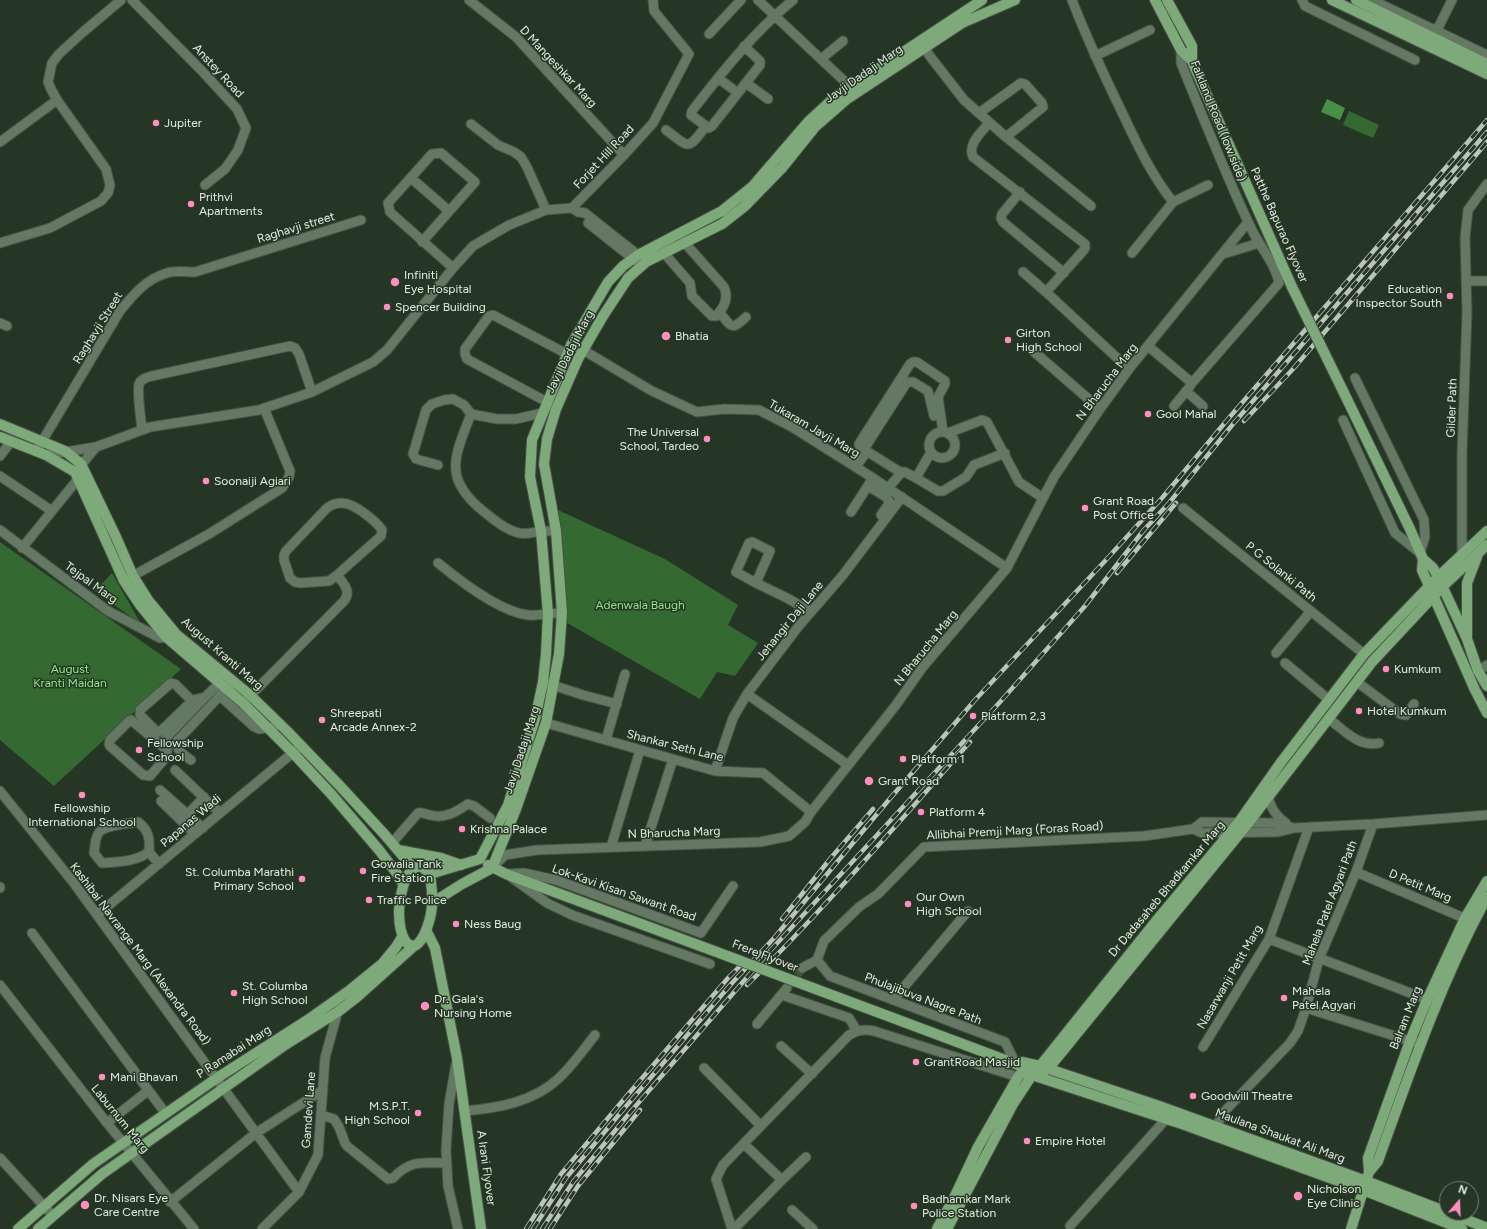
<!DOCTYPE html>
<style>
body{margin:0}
#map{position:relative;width:1487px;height:1229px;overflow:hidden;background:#263624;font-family:Figtree,sans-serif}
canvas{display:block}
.north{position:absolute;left:1439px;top:1181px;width:40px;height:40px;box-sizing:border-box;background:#263624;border:1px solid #717f70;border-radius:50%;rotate:19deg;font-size:11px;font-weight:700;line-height:16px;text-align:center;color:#e2ede1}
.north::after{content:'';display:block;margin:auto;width:14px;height:18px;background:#fd8ec0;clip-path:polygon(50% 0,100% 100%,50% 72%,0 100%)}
</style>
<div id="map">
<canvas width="1487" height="1229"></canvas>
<div class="north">N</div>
</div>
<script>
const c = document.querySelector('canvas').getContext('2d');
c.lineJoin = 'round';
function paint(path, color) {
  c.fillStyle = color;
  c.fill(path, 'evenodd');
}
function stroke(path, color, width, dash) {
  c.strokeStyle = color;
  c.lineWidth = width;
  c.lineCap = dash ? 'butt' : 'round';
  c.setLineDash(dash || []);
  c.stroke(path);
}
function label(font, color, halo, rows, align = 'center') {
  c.font = font + ' Figtree,sans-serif';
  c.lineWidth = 3;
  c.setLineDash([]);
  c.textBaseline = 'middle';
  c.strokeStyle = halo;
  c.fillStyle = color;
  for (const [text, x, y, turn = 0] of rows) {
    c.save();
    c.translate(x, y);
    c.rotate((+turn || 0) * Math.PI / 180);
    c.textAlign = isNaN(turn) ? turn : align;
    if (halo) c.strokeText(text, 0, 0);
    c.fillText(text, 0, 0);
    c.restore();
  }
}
paint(new Path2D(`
 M 1349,111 L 1379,125 L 1373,138 L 1343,125 Z
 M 549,506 L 665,559 L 738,605 L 728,625 L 758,643 L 735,676 L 717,672 L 700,699 L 562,620 Z
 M 0,542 L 181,669 L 54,786 L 0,740 Z
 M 112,573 L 141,624 L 95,591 Z`), '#346932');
paint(new Path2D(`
 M 1327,99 L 1345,108 L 1340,120 L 1321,112 Z`), '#4a8f47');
stroke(new Path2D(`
 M 789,986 L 802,968`), '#425140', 9, [9, 4.5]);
const minor = new Path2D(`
 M 132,0 L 202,71 L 237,109 L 246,128 L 238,150 L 225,169 L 205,185
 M 469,0 L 516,37 L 624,155
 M 758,0 L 856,92
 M 1072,0 C 1086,36 1102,71 1119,106 C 1135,140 1150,173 1173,202
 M 1302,0 L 1305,6 L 1415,60
 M 1372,0 L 1487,55
 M 1437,30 L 1452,0
 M 709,34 L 741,0
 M 921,41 L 929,55 L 964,100 L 1006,137 L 1091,206
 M 1095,56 L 1150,30
 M 821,59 L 843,41
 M 718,78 L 738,93
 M 746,83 L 768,99
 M 979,113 L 1021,83 L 1025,84 L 1042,103 L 1043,107 L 1006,137
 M 989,123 C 982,132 967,144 973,157 L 1085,244 L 1085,248 L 1083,251 L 1046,292 L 1129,369
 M 471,124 L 498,145 L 514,152 L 521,157 L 527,167 L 546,210
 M 706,126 L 691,115 L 692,111 C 723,71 754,32 793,0
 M 666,130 C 690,148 687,151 706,126 L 709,128 L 712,126 L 760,65 L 760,61 L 744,46
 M 0,142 L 57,100
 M 411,178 L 449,211
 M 1020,192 L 1002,214 L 1001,218 L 1003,222 L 1064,273
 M 572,208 L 624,155 L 653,123 L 689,54 L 654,11 L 653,0
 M 588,223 L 642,266
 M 422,242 L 475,182 L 441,153 L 432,154 L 388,203 L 390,212 L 453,268
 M 0,243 L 50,228 L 101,201 L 108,193 L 110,185 L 106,169 L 57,100 L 51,89 L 48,82 L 52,63 L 59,54 L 83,32 L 121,0
 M 664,253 L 690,283 L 692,296 L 712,316 L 716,316 C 724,308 729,298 724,287 L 684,242
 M 1132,253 L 1173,202 L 1208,185
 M 1223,254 L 1259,243
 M 1023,272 L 1046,292
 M 1466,281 L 1487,281
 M 720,313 C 732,327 731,331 746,317
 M 0,323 L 7,326
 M 571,345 L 583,350 L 652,391 L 697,412 L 724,409 L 759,410 L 792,427 L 873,478 L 1007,568
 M 1148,346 L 1192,383 L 1279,283 C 1275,262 1258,245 1250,226 C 1225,173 1203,118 1181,63 L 1181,50
 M 1032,350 L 1100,409
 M 1186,391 L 1203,406
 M 547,402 L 467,359 L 465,354 L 465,349 L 489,316 L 493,315 L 567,354
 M 1174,406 L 1188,389 L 1192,383
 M 471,414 C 455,456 442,478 483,511 C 494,520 506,530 519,533 C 526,535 534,532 541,531 C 546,531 551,531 556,531
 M 1343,420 L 1395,533 L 1420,553 L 1425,537 L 1424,520 L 1355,378
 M 142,430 C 141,419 137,394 139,384 C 141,379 147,377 152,376 L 290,346 L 295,348 L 299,354 L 312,392
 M929 445a13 13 0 1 1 26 0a13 13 0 1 1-26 0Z
 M 948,433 L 982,420 L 987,422 L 1019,482 L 1043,498
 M 38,448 L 120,311 C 133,295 146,279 167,273 C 175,270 186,272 195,272 L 361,220
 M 864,449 L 907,382 L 913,382 L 928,391 L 934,416
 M 46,455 L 96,447 L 150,427 L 259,410 L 312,392 L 373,362 L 387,350 L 453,268 L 473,246 L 509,225 L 546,210 L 572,208 L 578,212 L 585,213 L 643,259
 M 0,456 L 11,441
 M 438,465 L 416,459 L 413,454 L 426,410 L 432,404 L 444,400 L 453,399 L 464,405 L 471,414 L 497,419 L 516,419 L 542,413
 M 856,467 L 867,451
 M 78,469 L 96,447
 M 900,472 L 860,447 L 859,444 L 910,364 L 913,362 L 917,362 L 945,381 L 945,384 L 938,397 L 943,432
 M 0,476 L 52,511
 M 916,478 L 938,491 L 943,491 L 966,477 L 974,465 L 1005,453
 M 868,486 L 886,497 L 889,501 L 888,505 L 881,515
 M 888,488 L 902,472 L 905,472 L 916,478 L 931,452
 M 1183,508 L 1364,654
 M 851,512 L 871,481
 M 0,530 L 108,611 L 160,638 L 172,636
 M 752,542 L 770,551 L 756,583 L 736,572 L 749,543 Z
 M 22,548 L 82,474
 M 1462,555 L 1462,454 L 1467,312 L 1465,238 L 1468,210 L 1487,184
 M 438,563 C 460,581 500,612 528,615 C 539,616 551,613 562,613
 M 127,579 L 209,534 L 282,488 L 289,477 L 290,471 L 264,408
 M 756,583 L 787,598 L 811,612
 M 1276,653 L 1311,611
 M 1285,663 L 1328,699
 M 1478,671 L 1487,665
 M 543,682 L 583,695 L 617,704
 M 1357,682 L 1400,714 L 1406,715 L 1414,704
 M 747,694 L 848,765
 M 220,696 L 253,726 L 259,729 L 274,727
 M 192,701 L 175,684 L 171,683 L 140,710 L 140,715 L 156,731 L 158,732 L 162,730 L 192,701 L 197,699 L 205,697 L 225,678
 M 243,703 L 344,601 C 352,591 343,583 337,575 L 381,536 L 382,530 C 376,521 354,503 342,503 C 337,503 331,505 327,508 L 286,551 L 284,555 L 284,560 L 290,578 L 295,582 L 300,583 L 329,581 L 337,575
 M 1329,719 C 1344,730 1359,748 1379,743
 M 131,720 L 167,750 L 167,756 L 150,776 L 143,775 L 110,746 L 109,744 L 110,740 L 129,721 Z
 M 546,723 L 715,771 L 763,773 L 811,812
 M 606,740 L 625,674
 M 160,744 L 204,698
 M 191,760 C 184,755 175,750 177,741 L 231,684
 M 175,770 L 220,813
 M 715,771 L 733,718 L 747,694 L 798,627 L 843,575 L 902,497
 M 160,790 L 203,828
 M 0,791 L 73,882 L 299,1192
 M 1268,797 C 1272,810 1276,816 1286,823
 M 161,801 L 195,834
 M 188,814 L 204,797
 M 1193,829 L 1202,833 L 1278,832 L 1294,828 L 1373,824 L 1487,815
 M 392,843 L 418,813 C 422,812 425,814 430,815 C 445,819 456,812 468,804 L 474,806 L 490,818
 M 645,846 L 673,759
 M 611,847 L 640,750
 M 149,852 C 135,862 118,862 102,863 L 94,853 C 95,847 95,839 98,834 C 102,825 128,824 138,822 C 149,830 150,839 149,852 L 159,864
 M 492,868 L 505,855 L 537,850 L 760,842 L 789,836 L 805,822 L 811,812 L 896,705 L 922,668 L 1007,568 L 1054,477 L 1100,409 L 1129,369 L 1248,222
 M 1356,872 L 1471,921
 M 508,874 L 524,873 L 556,880 L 701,933 L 733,886
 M 511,877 L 547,903 L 572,915 L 710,964
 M 0,887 L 0,888
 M 97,915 L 301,746
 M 32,933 L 166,1114
 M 1269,939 L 1434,1002
 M 817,960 L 824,941 L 859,907 L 878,894 L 924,847 L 1144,836 L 1193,829 L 1202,822 L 1277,823 L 1294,828
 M 817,960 L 830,976 L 1005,1042 L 1016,1064
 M 802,968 L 817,960
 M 0,985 L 107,1123 L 194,1229
 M 782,995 L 849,1018 L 857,1031
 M 893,1000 L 968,911
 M 1306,1008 L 1420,1044
 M 757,1024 L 787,988
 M 781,1046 L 812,1074
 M 1203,1047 L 1269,939 L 1309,827
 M 456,1064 L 449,1104 L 446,1150 L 448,1186 L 458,1229
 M 704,1068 L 761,1126
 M 465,1111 C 498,1108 534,1102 559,1078 C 573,1065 584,1049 595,1035
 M 321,1115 L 334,1119 L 339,1127 L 345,1143 L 347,1146 L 388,1179 L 393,1178 C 411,1159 423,1163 447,1163
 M 107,1123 L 145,1093
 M 1216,1127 L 1223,1113 L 1290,1043 L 1298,1031 L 1306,1008 L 1319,959 L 1356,872 L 1373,824
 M 744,1144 L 782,1180
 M 0,1158 L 53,1216
 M 170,1202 L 256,1133 L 323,1090
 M 792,1210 L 813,1229
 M 1070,1226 L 1166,1119
 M 262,1229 L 299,1192 L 318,1155 L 325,1058 L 339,1007
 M 732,1229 L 716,1179 L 723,1165 L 849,1035 C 858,1030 864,1029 874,1031 L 1018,1077
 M 734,1229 L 782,1180 L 806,1157`);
const major = new Path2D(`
 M 1155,0 L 1181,50 L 1192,61 L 1194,66 L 1292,287
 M 1167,0 L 1192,46 L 1192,61
 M 1332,0 L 1487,74
 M 1356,0 L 1487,64
 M 1344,393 L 1410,529 L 1423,559 L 1433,568 L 1438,577 L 1467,639 L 1478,671 L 1487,686
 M 0,424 L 65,451 L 81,464 L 116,537 L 133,576 L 148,600 L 176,634 L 250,695 L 287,731 L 340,786 L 385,835 L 413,868
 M 0,437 L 46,455 L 75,472 L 124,581 L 140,605 L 166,637 L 243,703 L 293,753 L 332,795 L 379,850 L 398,875 L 403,884
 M 1423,559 L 1422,570 L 1475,690 L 1487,713
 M 1467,637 L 1467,583 L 1477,557
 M 398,850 L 441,858 L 461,865
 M 488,865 L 506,874 L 714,951
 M 430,874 L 480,859 L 508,805 L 535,719 L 543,682 L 546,654 L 548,614 L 541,531 L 530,477 L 532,440 L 571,345 L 608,282 L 623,266 L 638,255 L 722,211 L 752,187 L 808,122 L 834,98 L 982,0
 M 432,903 L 462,884 L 492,868 L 516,809 L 546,723 L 559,654 L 562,613 L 556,531 L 544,464 L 547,439 L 556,409 L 578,359 L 603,316 L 628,278 L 646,262 L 722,224 L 745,206 L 782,168 L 815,127 L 847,99 L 962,23 L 1015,0
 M 426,930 L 435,948 L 457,1058 L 481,1229
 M 837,997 L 1016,1064 L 1018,1065 L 1022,1062 L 1040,1066 L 1159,1106 L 1366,1181 L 1447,1212
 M 1029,1074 L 1185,1125 L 1363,1190 L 1462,1229
 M 1369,1172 L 1378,1161 C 1410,1072 1441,981 1487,897
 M 1449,1213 L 1487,1228
 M 18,1229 L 93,1164 L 217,1078 L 309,1019 L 350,990 L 382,964 L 396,947 L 402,937
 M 38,1229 L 102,1174 L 285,1045 L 339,1011 L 357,997 L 414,946 C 425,942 432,915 432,903 C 433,894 431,884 430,874 L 421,866 C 417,867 414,868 412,870 C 398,883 393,932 409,945 L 414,946
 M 937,1229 L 954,1198 L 978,1147 L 1018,1077 L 1023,1071 L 1040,1066 L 1156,921 L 1239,822 L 1282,761 L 1364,654 L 1438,577 L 1487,531
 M 947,1229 L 1013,1104 L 1032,1075 L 1048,1069 L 1249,822 L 1372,662 L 1442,587 L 1487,545
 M 1351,1229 L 1369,1172 L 1368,1158 L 1410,1041 L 1427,1000 L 1465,918 L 1487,881`);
stroke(minor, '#455444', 11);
stroke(major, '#455444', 12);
stroke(minor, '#657863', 9);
stroke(major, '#7ea97a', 10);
const rail = new Path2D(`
 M 1244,421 L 1293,369 L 1487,142
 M 1117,573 L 1176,503
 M 782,919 L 830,859 L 873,809
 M 747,985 C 825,908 897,824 970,742
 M 526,1229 L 561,1174 L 619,1105 L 728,978 L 746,960
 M 533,1229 L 566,1178 L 622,1111 L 732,983 L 774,938 L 887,802 L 975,700 L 1105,561 L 1162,498 L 1228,419 L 1487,120
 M 542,1229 L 573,1182 L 627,1116 L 768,953 L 1000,702 L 1085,606 L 1143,531 L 1169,503 L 1233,424 L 1487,132
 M 550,1229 L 578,1186 L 640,1110`);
stroke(rail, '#b9c5b8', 4.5);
stroke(rail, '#263624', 3, [9]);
const majorBridge = new Path2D(`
 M 1292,287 L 1344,393
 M 714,951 L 837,997`);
stroke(majorBridge, '#455444', 12, []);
stroke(majorBridge, '#7ea97a', 10);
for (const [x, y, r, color] of [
 [156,123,4,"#fd8ec0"],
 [191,204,4,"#fd8ec0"],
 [395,282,5,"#fd8ec0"],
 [1450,296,4,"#fd8ec0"],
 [387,307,4,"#fd8ec0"],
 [666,336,5,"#fd8ec0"],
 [1008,340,4,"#fd8ec0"],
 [1148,414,4,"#fd8ec0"],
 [707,439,4,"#fd8ec0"],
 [206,481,4,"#fd8ec0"],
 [1085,508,4,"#fd8ec0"],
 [1386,669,4,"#fd8ec0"],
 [1359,711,4,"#fd8ec0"],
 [973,716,4,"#fd8ec0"],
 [322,720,4,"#fd8ec0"],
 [139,750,4,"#fd8ec0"],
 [903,759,4,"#fd8ec0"],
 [869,781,5,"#fd8ec0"],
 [82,795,4,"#fd8ec0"],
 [921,812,4,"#fd8ec0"],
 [462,829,4,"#fd8ec0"],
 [363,871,4,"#fd8ec0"],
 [302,879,4,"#fd8ec0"],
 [369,900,4,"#fd8ec0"],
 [908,904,4,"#fd8ec0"],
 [456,924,4,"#fd8ec0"],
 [234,993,4,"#fd8ec0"],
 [1284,998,4,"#fd8ec0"],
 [425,1006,5,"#fd8ec0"],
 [916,1062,4,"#fd8ec0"],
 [102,1077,4,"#fd8ec0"],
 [1193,1096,4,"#fd8ec0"],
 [418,1113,4,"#fd8ec0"],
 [1027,1141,4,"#fd8ec0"],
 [1298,1196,5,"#fd8ec0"],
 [85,1205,5,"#fd8ec0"],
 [914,1206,4,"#fd8ec0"]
]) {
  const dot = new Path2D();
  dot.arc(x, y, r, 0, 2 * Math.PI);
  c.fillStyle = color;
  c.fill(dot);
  stroke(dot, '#263624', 1.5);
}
label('12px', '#e2ede1', '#263624', [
 ["D Mangeshkar Marg",558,67,47],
 ["Anstey Road",218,71,47],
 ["Javji Dadaji Marg",864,74,-35],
 ["Falkland Road (low side)",1218,121,68],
 ["Forjet Hill Road",604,157,-47],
 ["Patthe Bapurao Flyover",1279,225,66],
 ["Raghavji street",296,228,-17],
 ["Raghavji Street",98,328,-58],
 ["Javji Dadaji Marg",570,352,-63],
 ["N Bharucha Marg",1107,382,-53],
 ["Gilder Path",1452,408,-88],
 ["Tukaram Javji Marg",814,429,30],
 ["P G Solanki Path",1281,572,39],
 ["Tejpal Marg",91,583,36],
 ["Jehangir Daji Lane",790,621,-51],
 ["N Bharucha Marg",926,648,-51],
 ["August Kranti Marg",222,654,41],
 ["Shankar Seth Lane",675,746,14],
 ["Javji Dadaji Marg",522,750,-72],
 ["Papanas Wadi",191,821,-40],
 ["Allibhai Premji Marg (Foras Road)",1015,831,-3],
 ["N Bharucha Marg",674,833,-2],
 ["D Petit Marg",1420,886,23],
 ["Dr Dadasaheb Bhadkamkar Marg",1167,889,-50],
 ["Lok-Kavi Kisan Sawant Road",624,893,19],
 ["Mahela Patel Agyari Path",1330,903,-69],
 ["Kashibai Navrange Marg (Alexandra Road)",140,954,53],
 ["Frere Flyover",765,956,21],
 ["Nasarwanji Petit Marg",1230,977,-60],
 ["Phulajibuva Nagre Path",923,999,21],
 ["Balram Marg",1406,1018,-68],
 ["P Ramabai Marg",234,1052,-33],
 ["Gamdevi Lane",309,1110,-86],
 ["Laburnum Marg",120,1119,51],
 ["Maulana Shaukat Ali Marg",1280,1136,20],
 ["A Irani Flyover",486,1168,82]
]);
label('12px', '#e2ede1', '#263624', [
 ["Jupiter",164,123],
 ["Prithvi",199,197],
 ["Apartments",199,211],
 ["Infiniti",404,275],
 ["Eye Hospital",404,289],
 ["Education",1442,289,"right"],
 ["Inspector South",1442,303,"right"],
 ["Spencer Building",395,307],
 ["Girton",1016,333],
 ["High School",1016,347],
 ["Bhatia",675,336],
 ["Gool Mahal",1156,414],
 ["The Universal",699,432,"right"],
 ["School, Tardeo",699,446,"right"],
 ["Soonaiji Agiari",214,481],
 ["Grant Road",1093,501],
 ["Post Office",1093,515],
 ["Kumkum",1394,669],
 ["Hotel Kumkum",1367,711],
 ["Shreepati",330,713],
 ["Arcade Annex-2",330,727],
 ["Platform 2,3",981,716],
 ["Fellowship",147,743],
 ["School",147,757],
 ["Platform 1",911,759],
 ["Grant Road",878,781],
 ["Fellowship",82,808,"center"],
 ["International School",82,822,"center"],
 ["Platform 4",929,812],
 ["Krishna Palace",470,829],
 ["Gowalia Tank",371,864],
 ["Fire Station",371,878],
 ["St. Columba Marathi",294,872,"right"],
 ["Primary School",294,886,"right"],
 ["Our Own",916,897],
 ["High School",916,911],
 ["Traffic Police",377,900],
 ["Ness Baug",464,924],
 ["St. Columba",242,986],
 ["High School",242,1000],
 ["Mahela",1292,991],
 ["Patel Agyari",1292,1005],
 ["Dr. Gala's",434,999],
 ["Nursing Home",434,1013],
 ["GrantRoad Masjid",924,1062],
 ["Mani Bhavan",110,1077],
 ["Goodwill Theatre",1201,1096],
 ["M.S.P.T.",410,1106,"right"],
 ["High School",410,1120,"right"],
 ["Empire Hotel",1035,1141],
 ["Nicholson",1307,1189],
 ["Eye Clinic",1307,1203],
 ["Dr. Nisars Eye",94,1198],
 ["Care Centre",94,1212],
 ["Badhamkar Mark",922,1199],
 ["Police Station",922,1213]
], 'left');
label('12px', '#8ee988', '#263624', [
 ["Adenwala Baugh",640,605],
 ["August",70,669],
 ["Kranti Maidan",70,683]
]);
</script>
